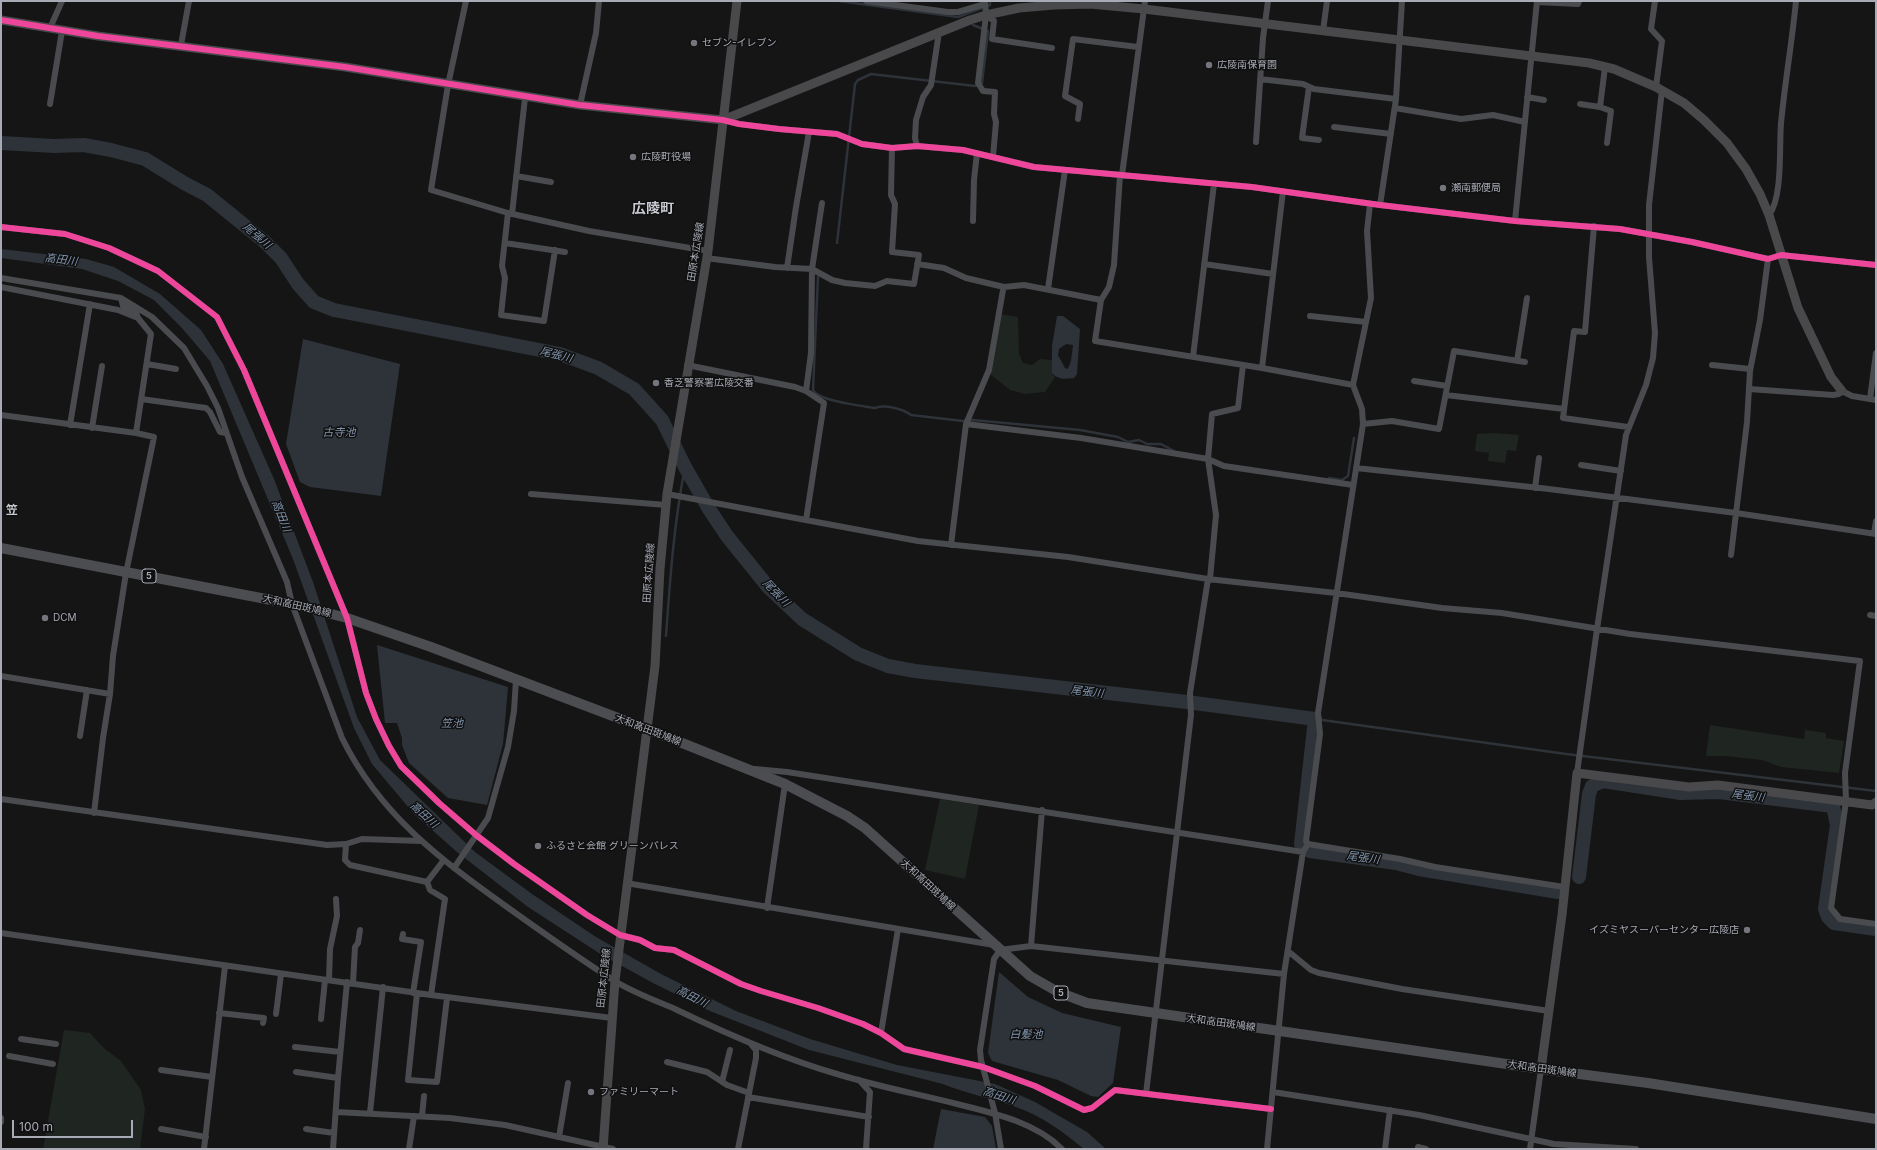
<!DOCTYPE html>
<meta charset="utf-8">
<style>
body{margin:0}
#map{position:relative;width:1877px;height:1150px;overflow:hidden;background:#151515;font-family:Inter,sans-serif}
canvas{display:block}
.frame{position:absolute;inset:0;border:2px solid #a8abb5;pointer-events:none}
.scale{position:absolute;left:12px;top:1120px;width:121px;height:18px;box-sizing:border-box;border:2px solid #a8abb5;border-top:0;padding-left:5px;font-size:12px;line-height:14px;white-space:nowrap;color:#a8abb5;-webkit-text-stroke:3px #101011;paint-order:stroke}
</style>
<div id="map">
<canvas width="1877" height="1150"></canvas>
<div class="frame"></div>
<div class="scale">100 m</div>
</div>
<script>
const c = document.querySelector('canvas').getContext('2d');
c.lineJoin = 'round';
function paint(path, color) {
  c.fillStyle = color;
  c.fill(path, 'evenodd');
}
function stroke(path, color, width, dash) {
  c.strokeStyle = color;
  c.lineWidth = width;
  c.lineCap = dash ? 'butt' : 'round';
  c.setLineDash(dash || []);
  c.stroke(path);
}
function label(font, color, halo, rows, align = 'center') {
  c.font = font + ' Inter,"Noto Sans JP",sans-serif';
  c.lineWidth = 3;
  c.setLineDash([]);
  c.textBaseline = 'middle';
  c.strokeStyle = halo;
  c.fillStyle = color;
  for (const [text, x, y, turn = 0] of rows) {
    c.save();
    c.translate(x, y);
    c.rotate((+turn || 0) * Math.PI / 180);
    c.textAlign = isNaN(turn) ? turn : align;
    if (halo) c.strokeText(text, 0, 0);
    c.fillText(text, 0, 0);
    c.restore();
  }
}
paint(new Path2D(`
 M 1000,314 L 1018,317 L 1019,354 L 1023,363 L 1032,365 L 1040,359 L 1052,360 L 1052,373 L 1055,377 L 1045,392 L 1025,394 L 1010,390 L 990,374 Z
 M 1495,433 L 1519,435 L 1516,451 L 1507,450 L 1505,463 L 1488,461 L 1489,453 L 1475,451 L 1477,434 Z
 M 1710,725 L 1804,739 L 1805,730 L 1826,733 L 1826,738 L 1844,741 L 1839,773 L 1781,767 L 1762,760 L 1724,756 L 1706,756 Z
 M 940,799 L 979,805 L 965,879 L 925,870 Z
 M 64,1030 L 90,1033 L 105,1049 L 121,1061 L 141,1090 L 145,1109 L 140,1149 L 43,1149 Z`), '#1f2520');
paint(new Path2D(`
 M 1,249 L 86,259 L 114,267 L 160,294 L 201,330 L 223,364 L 274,479 L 313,582 L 357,717 L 380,760 L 475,852 L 532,894 L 596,937 L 661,974 L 736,1011 L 810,1039 L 897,1065 L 995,1084 L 1035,1102 L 1087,1132 L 1106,1149 L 1084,1149 C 1063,1132 1042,1116 1016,1107 C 992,1098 967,1094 943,1084 L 809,1050 L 710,1011 L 653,983 L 602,955 L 528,907 L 457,852 L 414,814 L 372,764 L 354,728 L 293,559 L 210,361 L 181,327 L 154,300 L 118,281 L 82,269 L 1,258 Z
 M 1057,316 L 1063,316 L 1080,329 L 1077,374 L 1074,378 C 1065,379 1058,380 1052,373 L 1052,346 ZM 1066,344 L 1073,345 L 1071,361 L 1068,369 L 1065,368 L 1058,355 L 1059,349 Z
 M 303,339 L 400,364 L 381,496 L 310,487 L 300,482 L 286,444 Z
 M 377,645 L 508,687 L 503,744 L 487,805 L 448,798 L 409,763 L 402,745 L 402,738 L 397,723 L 385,723 Z
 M 999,972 L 1028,997 L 1062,1013 L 1121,1027 L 1113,1083 L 1098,1097 L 1091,1096 L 1058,1080 L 992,1061 L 988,1053 Z
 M 941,1109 L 985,1117 L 992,1126 L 996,1149 L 933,1149 Z`), '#2d3339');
stroke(new Path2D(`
 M 839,1 L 958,17 L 990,5 L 990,1
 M 837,243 L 855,84 L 858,80 L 871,74 L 975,86 L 982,83 L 988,31 L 973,25
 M 818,277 L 813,390 C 818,401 862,406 875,408 C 885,404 903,409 911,415 L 963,421 L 973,420 L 1080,430 L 1118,437 L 1128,442 L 1139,440 L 1147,444 L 1161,444 L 1174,451
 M 1329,478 L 1342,480 L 1348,476 L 1354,438
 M 666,636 C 670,579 674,523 685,467
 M 1315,719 L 1566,754 L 1876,791`), '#2d3339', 2.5);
stroke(new Path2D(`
 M 1,143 L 54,146 L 84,145 L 111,150 L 145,159 L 184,183 L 207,195 L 265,242 L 281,258 L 298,284 L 314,302 L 334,310 L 560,354 L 598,368 L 634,389 L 662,420 L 685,467 L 709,509 L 727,536 L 769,588 L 802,619 L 858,654 L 888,666 L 915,671 L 1187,702 L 1315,719 L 1301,844 L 1310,851 L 1396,863 L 1419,869 L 1558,892
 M 1579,877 L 1589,794 L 1592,786 L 1603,781 L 1681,793 L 1719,792 L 1833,806 L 1837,825 L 1825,909 L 1828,917 L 1834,923 L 1876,929`), '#2d3339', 14);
stroke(new Path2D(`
 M 466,1 L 448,85 L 431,190 L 508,213 L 589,231 L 708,251
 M 866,1 L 948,12 L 958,12 L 985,4
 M 985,1 L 986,15 L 978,83 L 983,91 L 995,92 L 994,114 L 996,122 L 993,157
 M 1655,1 L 1651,29 L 1662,41 L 1656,87
 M 1537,2 L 1578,4 L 1579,1
 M 986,15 L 994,21 L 992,39 L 1052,48
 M 50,28 L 62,1
 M 1323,31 L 1327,1
 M 181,45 L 189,1
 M 1260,79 L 1303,84 L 1314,89 L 1396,99
 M 1309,87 L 1302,138 L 1319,140
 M 1527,97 L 1544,100
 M 50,104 L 62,31
 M 1580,104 L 1600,107 L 1611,111 L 1607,143
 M 580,105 L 596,33 L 599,1
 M 1600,107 L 1605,67
 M 1395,108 L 1461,119 L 1493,115 L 1525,122
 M 1078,119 L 1080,104 L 1065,96 L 1073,39 L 1138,47
 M 723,120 L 739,124 L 779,129 L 837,134 L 862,144 L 892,148 L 917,146 L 963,150 L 1034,167 L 1252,187 L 1380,205 L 1515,221 L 1620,229 L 1692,242 L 1768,259 L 1781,255 L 1876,265
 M 1334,127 L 1391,134
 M 1256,142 L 1263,38 L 1268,1
 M 917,146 L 915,138 L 916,120 L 923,97 L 931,85 L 939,32
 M 1120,175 L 1114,265 L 1109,287 L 1101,300 L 1095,341 L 1262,368 L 1353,385
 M 1122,175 L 1145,1
 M 516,176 L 551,182
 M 1380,205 L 1396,99 L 1402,1
 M 508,213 L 502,266 L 505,278 L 501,315 L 544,321 L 555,250
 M 512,214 L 525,98
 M 1769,215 C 1783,197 1779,147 1781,123 C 1785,82 1792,42 1796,1
 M 973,221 L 974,180 L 977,153
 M 1515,221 L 1537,1
 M 1594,226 L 1585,332 L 1574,331 L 1563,418 L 1628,427
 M 1,227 L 65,234 L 109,248 L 158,271 L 217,317 L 244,370 L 347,618 L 366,693 L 376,719 L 389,746 L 401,766 L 439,803 L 476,835 L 514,864 L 587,915 L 620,935 L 640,940 L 655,948 L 674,950 L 741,984 L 761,991 L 818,1008 L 863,1024 L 881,1033 L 904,1049 L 983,1067 L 1035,1086 L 1084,1110 L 1092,1108 L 1115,1090 L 1271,1109
 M 505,243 L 565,252
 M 706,258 L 775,267 L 812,269 L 832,280 L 845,283 L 875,286 L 887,281 L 914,284 L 919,255 L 892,252 L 895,204 L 891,195 L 892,148
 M 917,264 L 944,268 L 966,278 L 1004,287 L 1024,285 L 1101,300
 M 1204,264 L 1273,274
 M 787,268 L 796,207 L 809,132
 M 1,278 L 121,298 L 152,317 L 184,348 L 207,386 L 218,408 L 242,477 L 287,582 L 292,604 L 342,738 C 380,815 440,859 507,907 C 542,932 577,957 613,980 C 632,992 654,1000 675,1009 C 727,1034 781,1058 837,1074 C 876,1086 917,1094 957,1104 C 993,1113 1035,1122 1062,1149
 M 1,287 L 118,310 L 138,318
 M 1048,289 L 1065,170
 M 121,298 L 123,306 L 136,312 L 138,318 L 151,334 L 136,433
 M 1310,316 L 1366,322
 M 1193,357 L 1214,184
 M 1517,361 L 1527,298
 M 147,364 L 176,369
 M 687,365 L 795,387 L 806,391 L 824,403 L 806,520
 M 1712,365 L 1750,369
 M 1262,368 L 1283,191
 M 1414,381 L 1447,386
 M 1749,389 L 1833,395 L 1839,394 L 1842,391 L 1852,396 L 1876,400
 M 806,391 L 811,353 L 812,269 L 822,203
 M 1446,395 L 1564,409
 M 141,399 L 206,408 L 210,412 L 220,432 L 226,433
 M 1870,399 L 1876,353
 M 1,415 L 136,433 L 154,437 L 126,573 L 113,656 L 110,694 L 103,738 L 94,813
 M 966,424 L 1081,438 L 1208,459 L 1224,466 L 1353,485
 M 1363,424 L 1392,421 L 1439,429 L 1454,351 L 1525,362
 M 70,425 L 90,304
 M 92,428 L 102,366
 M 1581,465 L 1621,471
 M 1356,468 L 1549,489 L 1736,513 L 1876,534
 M 1535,488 L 1539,458
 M 531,494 L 666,505
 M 667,494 L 918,541 L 1068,557 L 1208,579 L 1336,593 L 1442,608 L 1502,613 L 1630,634 L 1860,661 L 1845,773 L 1846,801 L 1831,908 L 1840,919 L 1876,924
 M 1874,534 L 1876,521
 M 951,545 L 966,424 L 989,370 L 1003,290
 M 1731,555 L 1747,422 L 1750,371 L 1760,320 L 1768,259
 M 1210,579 L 1216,515 L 1208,459 L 1212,414 L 1238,408 L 1243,365
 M 1870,615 L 1876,616
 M 1,676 L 110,694
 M 80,736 L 87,690
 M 755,769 L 787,772 L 1303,852
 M 1577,773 L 1597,629 L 1626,435 L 1646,385 L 1653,358 L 1655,333 L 1649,257 L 1649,205 L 1662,90
 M 1,799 L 327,845 L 346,844 L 362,839 L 421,841
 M 346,844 L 345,860 L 350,865 L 427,882
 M 1308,844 L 1400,859 L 1435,867 L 1564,887
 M 454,868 L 488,818 L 508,747 L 514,711 L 516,680
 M 427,882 L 430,890 L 445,899 L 431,995
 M 427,882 L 443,861
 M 626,883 L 994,945
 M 767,908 L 785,784
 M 1,933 L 431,995 L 612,1018
 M 403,934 L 402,939 L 421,942 L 413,993
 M 1031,946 L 1042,810
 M 1288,951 L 1311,970 L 1319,973 L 1402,989 L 1549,1011
 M 329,980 L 330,949 L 337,916 L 336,899
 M 353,983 L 355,947 L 358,943 L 360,930
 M 417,993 L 408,1080 L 437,1082 L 447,998
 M 219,1013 L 264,1018 L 263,1023
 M 276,1014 L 281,974
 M 321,1019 L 325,980
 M 881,1033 L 898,929
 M 21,1039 L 56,1044
 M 295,1047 L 340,1052
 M 9,1056 L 53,1064
 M 667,1062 L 707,1072 L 727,1085 L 749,1093
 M 161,1070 L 212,1077
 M 296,1072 L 338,1078
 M 859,1080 L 870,1092 L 866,1149
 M 722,1082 L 730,1050
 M 1273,1092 L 1419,1115 L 1554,1144 L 1636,1149
 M 1146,1094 L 1191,715 L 1190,693 L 1208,579
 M 748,1097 L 869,1117
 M 336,1112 L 450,1118 L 505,1125 L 613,1149
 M 370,1113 L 383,987
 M 422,1116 L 424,1096
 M 1,1122 L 1,1118
 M 161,1129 L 206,1137
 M 306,1129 L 334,1133
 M 559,1137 L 568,1083
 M 1418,1147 L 1426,1149
 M 204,1149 L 225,966
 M 333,1149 L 338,1078 L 347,982
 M 409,1149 L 414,1116
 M 738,1149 L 756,1058 L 756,1050 L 751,1044
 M 1001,1149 L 995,1113 L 981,1060 L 980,1050 L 994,959 L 1000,950 L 1031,946 L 1284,974
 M 1267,1149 L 1284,974 L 1303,852 L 1308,844 L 1306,841 L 1320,734 L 1318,713 L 1363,424 L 1362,409 L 1353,385 L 1371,298 L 1367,231 L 1370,204
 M 1385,1149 L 1390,1110
 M 1530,1149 L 1541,1069`), '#4a4b4e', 6);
stroke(new Path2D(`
 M 1,20 L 98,36 L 345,67 L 580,105 L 723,120 L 970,20 L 986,15 L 1019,8 L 1054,5 L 1090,4 L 1144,9 L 1589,63 L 1614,69 L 1656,87 L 1684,103 L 1704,120 L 1727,143 L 1746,169 L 1760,194 L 1769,215 L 1798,308 L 1831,377 L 1842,391
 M 1541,1069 L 1562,915 L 1577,773 L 1689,787 L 1718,785 L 1872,805 L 1876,802
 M 603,1149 L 615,981 L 655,666 L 660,569 L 667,494 L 708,251 L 737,1`), '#49494c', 9);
stroke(new Path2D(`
 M 1,548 L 292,604 L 347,618 L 431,647 L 647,729 L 785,784 L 847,816 L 865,828 L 1030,976 L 1058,992 L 1087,1003 L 1541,1069 L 1648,1083 L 1876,1119`), '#4c4d50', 10);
stroke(new Path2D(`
 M 1,20 L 98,36 L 345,67 L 580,105 L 723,120 L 739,124 L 779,129 L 837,134 L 862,144 L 892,148 L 917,146 L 963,150 L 1034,167 L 1252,187 L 1380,205 L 1515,221 L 1620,229 L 1692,242 L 1768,259 L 1781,255 L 1876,265
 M 1,227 L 65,234 L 109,248 L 158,271 L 217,317 L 244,370 L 347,618 L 366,693 L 376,719 L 389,746 L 401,766 L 439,803 L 476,835 L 514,864 L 587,915 L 620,935 L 640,940 L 655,948 L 674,950 L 741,984 L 761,991 L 818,1008 L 863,1024 L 881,1033 L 904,1049 L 983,1067 L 1035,1086 L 1084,1110 L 1092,1108 L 1115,1090 L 1271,1109`), '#ed469a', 6);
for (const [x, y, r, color] of [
 [694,43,4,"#75767d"],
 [1209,65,4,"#75767d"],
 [633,157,4,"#75767d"],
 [1443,188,4,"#75767d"],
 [656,383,4,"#75767d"],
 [45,618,4,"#75767d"],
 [538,846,4,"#75767d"],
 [1747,930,4,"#75767d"],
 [591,1092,4,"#75767d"]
]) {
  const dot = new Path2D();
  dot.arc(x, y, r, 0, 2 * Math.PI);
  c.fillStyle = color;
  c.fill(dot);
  stroke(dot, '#101011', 1.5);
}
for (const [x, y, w] of [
 [149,576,14],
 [1061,993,14]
]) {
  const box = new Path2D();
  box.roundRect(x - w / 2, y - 7, w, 14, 3);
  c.fillStyle = '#101011';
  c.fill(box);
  stroke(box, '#a8abb5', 1);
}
label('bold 9px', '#a8abb5', null, [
 ["5",149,576],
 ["5",1061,993]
]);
label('10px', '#a8abb5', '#101011', [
 ["セブン-イレブン",702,43],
 ["広陵南保育園",1217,65],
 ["広陵町役場",641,157],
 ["瀬南郵便局",1451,188],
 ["香芝警察署広陵交番",664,383],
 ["DCM",53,618],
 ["ふるさと会館 グリーンパレス",546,846],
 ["イズミヤスーパーセンター広陵店",1739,930,"right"],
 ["ファミリーマート",599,1092]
], 'left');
label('10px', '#a8abb5', '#101011', [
 ["田原本広陵線",696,252,-81],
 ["田原本広陵線",649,573,-86],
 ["大和高田斑鳩線",297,606,13],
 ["大和高田斑鳩線",648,730,21],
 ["大和高田斑鳩線",928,885,43],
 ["田原本広陵線",604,978,-84],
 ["大和高田斑鳩線",1221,1023,8],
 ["大和高田斑鳩線",1542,1069,8]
]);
label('italic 11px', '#8295ac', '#101011', [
 ["尾張川",257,236,41],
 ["高田川",61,260,7],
 ["尾張川",556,355,15],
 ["古寺池",339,433],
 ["高田川",281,516,69],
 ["尾張川",776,593,46],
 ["尾張川",1087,692,7],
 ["笠池",452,724],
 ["尾張川",1748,796,7],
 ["高田川",424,815,42],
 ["尾張川",1363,858,8],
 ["高田川",692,997,27],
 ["白髪池",1026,1035],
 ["高田川",999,1096,18]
]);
label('bold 12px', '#c8cad1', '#101011', [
 ["笠",12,510]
]);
label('bold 14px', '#c8cad1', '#101011', [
 ["広陵町",653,209]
]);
</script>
